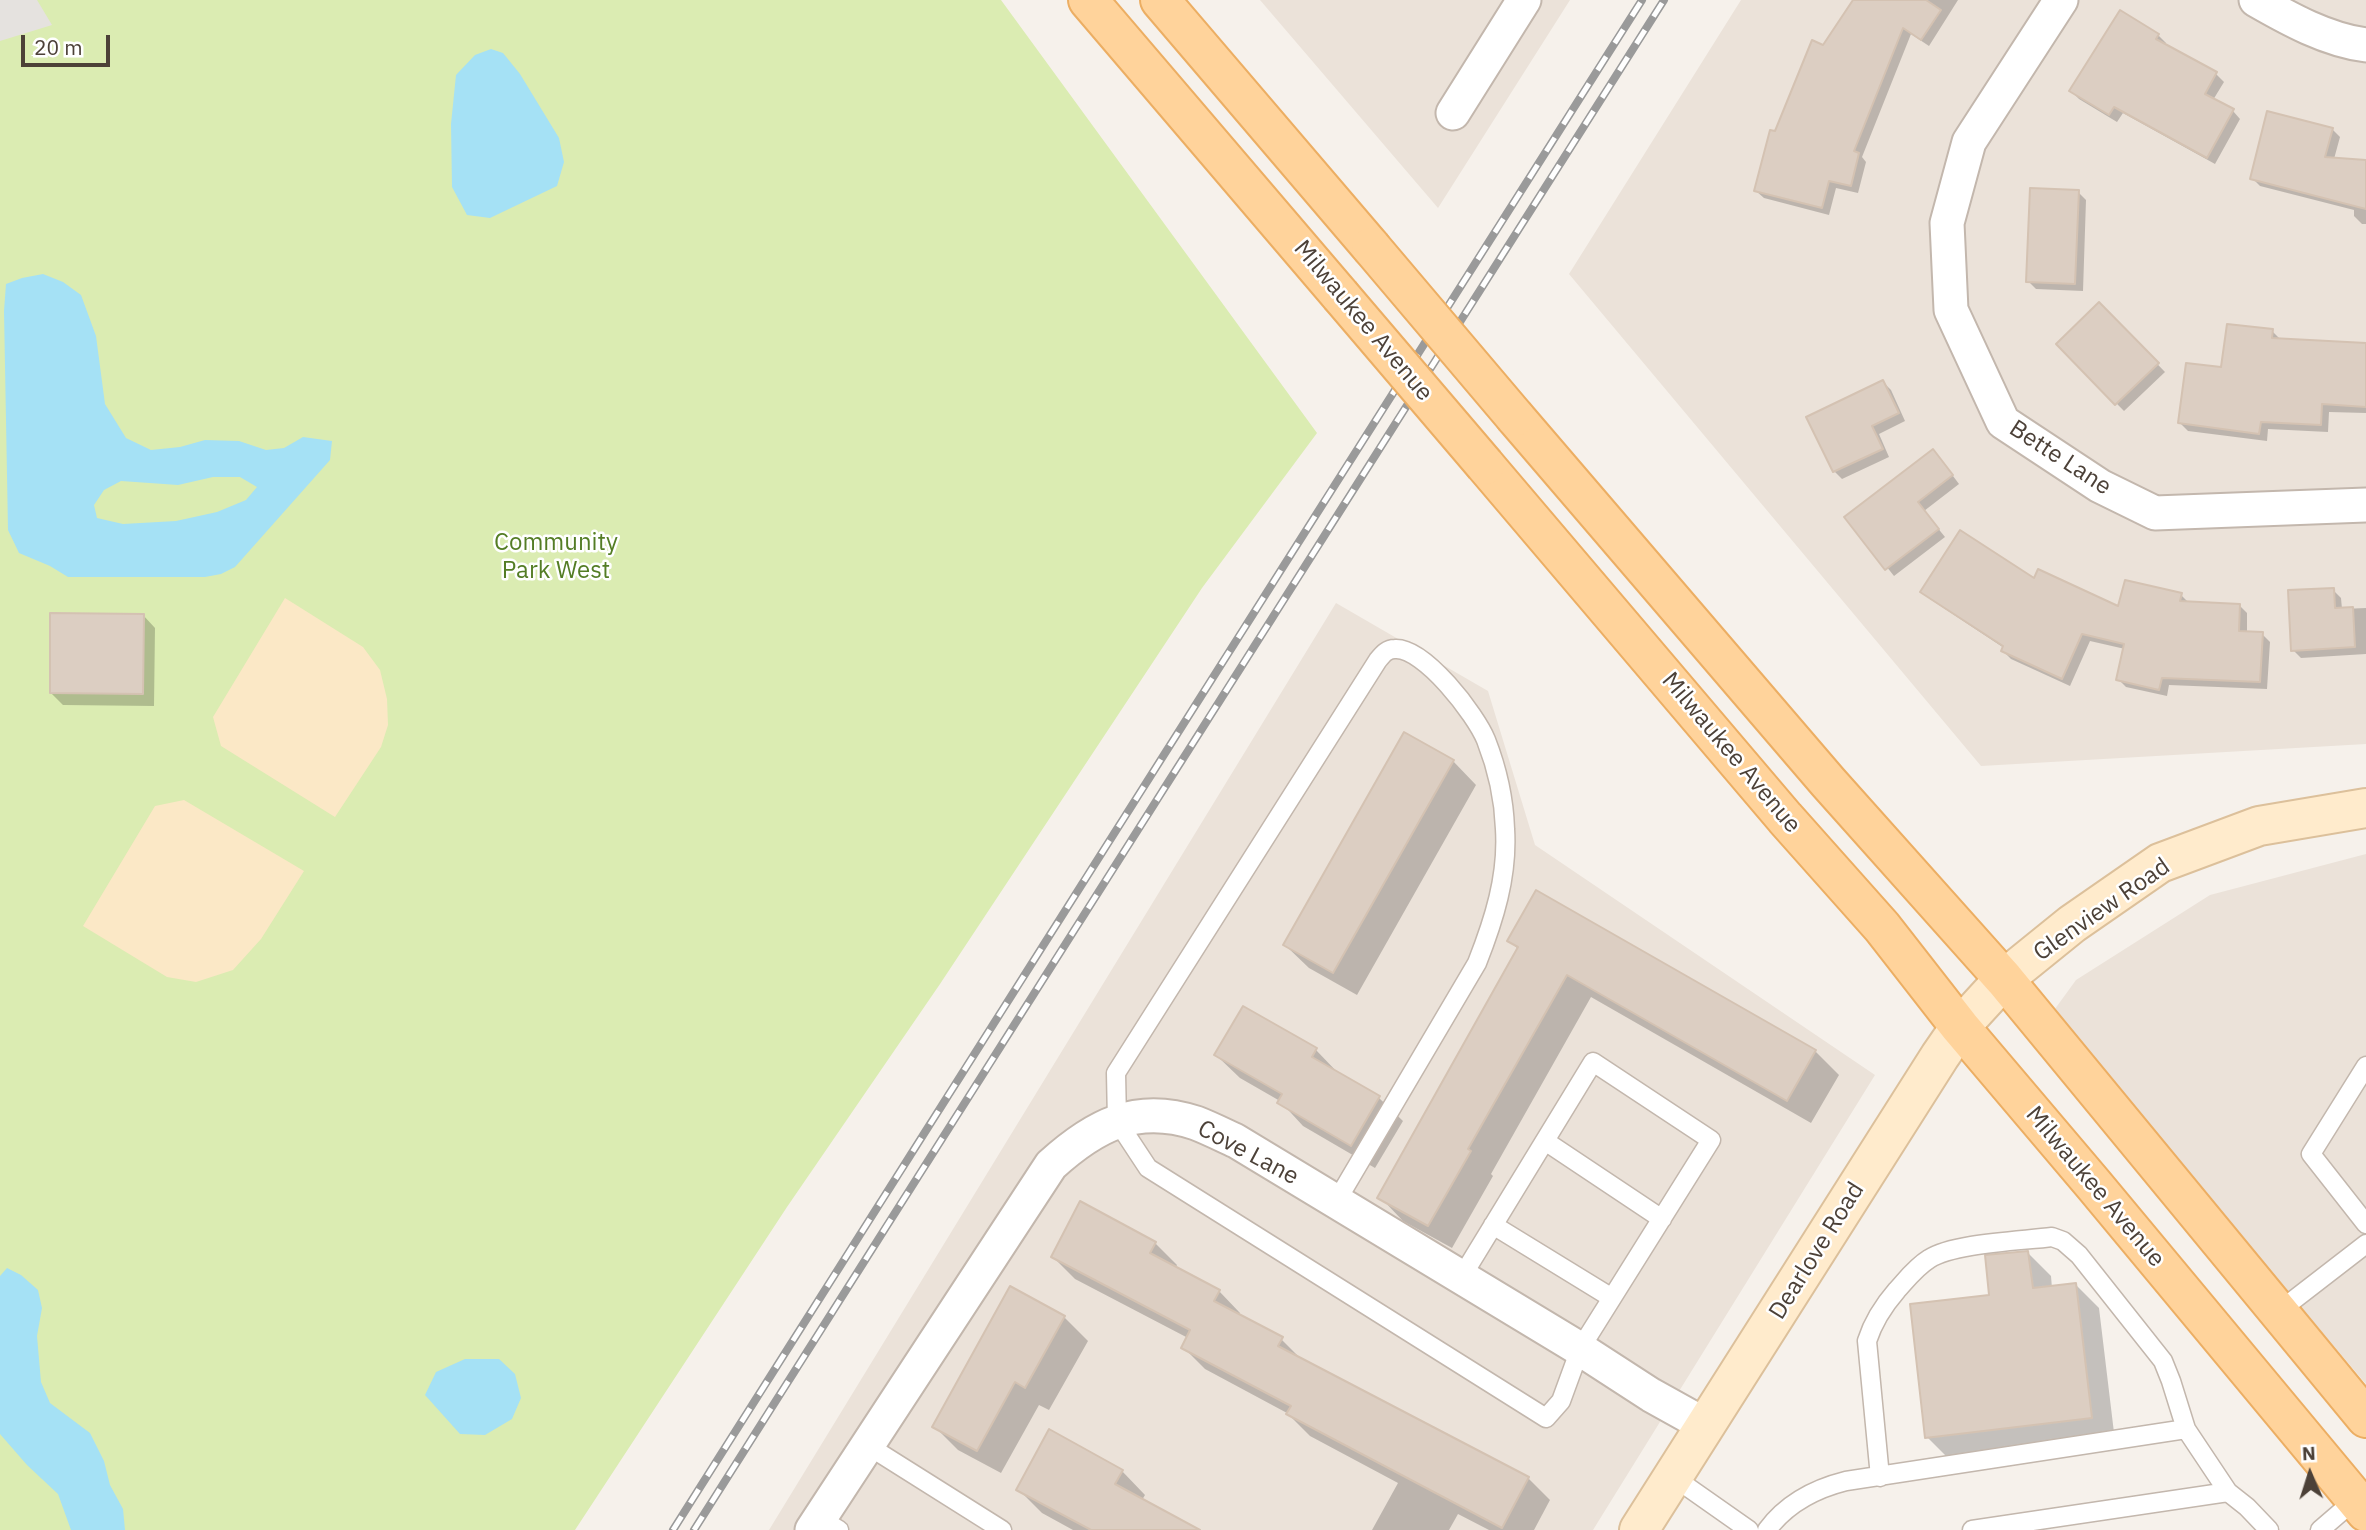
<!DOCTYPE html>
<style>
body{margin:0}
#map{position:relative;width:2366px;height:1530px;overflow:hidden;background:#f6f1eb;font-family:"IBM Plex Sans",sans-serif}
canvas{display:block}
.north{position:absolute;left:2275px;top:1439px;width:70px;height:70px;-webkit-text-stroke:5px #fff;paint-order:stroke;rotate:357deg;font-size:19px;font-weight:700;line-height:28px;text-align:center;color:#4c4138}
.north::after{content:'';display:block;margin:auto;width:24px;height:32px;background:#4c4138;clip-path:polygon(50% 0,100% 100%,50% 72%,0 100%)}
.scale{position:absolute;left:21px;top:35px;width:89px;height:32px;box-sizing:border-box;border:4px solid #4c4138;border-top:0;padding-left:9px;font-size:21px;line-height:24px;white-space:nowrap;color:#4c4138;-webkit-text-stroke:5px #fff;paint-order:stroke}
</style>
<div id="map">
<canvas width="2366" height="1530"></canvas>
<div class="north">N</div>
<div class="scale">20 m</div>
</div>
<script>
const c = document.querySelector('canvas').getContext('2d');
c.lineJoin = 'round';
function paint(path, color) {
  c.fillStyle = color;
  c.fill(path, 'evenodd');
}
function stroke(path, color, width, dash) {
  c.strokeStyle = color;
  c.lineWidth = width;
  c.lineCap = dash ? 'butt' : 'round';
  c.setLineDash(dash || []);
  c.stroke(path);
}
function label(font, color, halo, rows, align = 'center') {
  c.font = font + ' "IBM Plex Sans",sans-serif';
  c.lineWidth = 5;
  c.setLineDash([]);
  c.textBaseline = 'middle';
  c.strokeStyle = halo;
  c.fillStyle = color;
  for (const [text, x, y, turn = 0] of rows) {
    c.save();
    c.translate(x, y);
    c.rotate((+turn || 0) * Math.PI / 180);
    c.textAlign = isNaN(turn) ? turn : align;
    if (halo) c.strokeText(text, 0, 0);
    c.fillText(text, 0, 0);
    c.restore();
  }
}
paint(new Path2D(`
 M 1260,0 L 1570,0 L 1438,208 Z
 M 1741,0 L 2366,0 L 2366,744 L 1981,766 L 1569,274 Z
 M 1336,603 L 1488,691 L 1535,845 L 1875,1075 L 1593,1530 L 769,1530 Z
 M 2366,854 L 2366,1384 L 2052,1013 L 2076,980 L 2210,895 Z`), '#ebe2d9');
paint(new Path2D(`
 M 0,0 L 1001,0 L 1317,433 L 1202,588 L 940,984 L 787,1207 L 575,1530 L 0,1530 Z`), '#dbecb2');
paint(new Path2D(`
 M 285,598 L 363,647 L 380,670 L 387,699 L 388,725 L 381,747 L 335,817 L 221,746 L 213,717 Z
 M 184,800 L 304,871 L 261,939 L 233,970 L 196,982 L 167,977 L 83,926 L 155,806 Z`), '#fbe8c6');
paint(new Path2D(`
 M 0,0 L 37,0 L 52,25 L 0,41 Z`), '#e5e2df');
paint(new Path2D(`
 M 491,49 L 503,53 L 520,74 L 559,138 L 564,162 L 557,186 L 490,218 L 467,215 L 452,187 L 451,124 L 456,75 L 475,55 Z
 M 43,274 L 63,282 L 81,295 L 96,336 L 105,404 L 126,438 L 151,450 L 180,447 L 205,440 L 239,441 L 266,450 L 284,448 L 303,437 L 332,441 L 330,460 L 235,567 L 221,574 L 205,577 L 68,577 L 50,566 L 19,553 L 8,530 L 4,311 L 6,284 L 22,278 ZM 213,477 L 240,477 L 257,487 L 246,500 L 217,512 L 176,521 L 123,524 L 97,518 L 94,505 L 104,490 L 121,481 L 178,485 Z
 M 7,1268 L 21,1275 L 38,1290 L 42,1308 L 37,1336 L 41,1382 L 50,1403 L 90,1433 L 104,1461 L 110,1485 L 123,1509 L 125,1530 L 71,1530 L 58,1494 L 27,1465 L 0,1434 L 0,1276 Z
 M 465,1359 L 499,1359 L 515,1374 L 521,1398 L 512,1419 L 485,1435 L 460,1434 L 425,1395 L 436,1372 Z`), '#a5e1f5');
paint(new Path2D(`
 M 1855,0 L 1958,0 L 1929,46 L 1911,34 L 1862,157 L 1866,162 L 1858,193 L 1836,188 L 1829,215 L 1764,198 L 1756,191 L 1776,133 L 1824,47 Z
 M 2120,12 L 2158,35 L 2166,43 L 2165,46 L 2216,74 L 2224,82 L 2213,100 L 2233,111 L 2240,119 L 2215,164 L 2123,113 L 2117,122 L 2079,99 L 2071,91 Z
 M 2332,129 L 2340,137 L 2334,159 L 2366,162 L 2366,224 L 2362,224 L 2354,216 L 2354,210 L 2260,186 L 2252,178 Z
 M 2078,192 L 2086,200 L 2083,291 L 2036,289 L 2028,281 Z
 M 2099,304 L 2165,372 L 2124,411 L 2058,344 Z
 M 2272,331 L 2280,339 L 2366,344 L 2366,413 L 2329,412 L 2328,432 L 2268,429 L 2267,441 L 2188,431 L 2180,423 L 2223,369 Z
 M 1883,382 L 1891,390 L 1905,421 L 1879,434 L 1889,457 L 1842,479 L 1834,471 L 1809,418 Z
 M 1941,460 L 1959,484 L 1924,511 L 1945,537 L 1894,576 L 1847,517 Z
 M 2035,581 L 2120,609 L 2181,595 L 2189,603 L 2239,605 L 2247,613 L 2247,633 L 2262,634 L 2270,642 L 2267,689 L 2169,685 L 2167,696 L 2126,687 L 2118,679 L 2125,649 L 2090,641 L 2070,686 L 2011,659 L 2003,651 L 2004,648 L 1930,599 L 1922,592 Z
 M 2333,590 L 2341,598 L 2342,609 L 2366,608 L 2366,654 L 2301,658 L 2293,650 Z
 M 143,615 L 155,628 L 154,706 L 63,705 L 51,693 Z
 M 1453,761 L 1476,785 L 1357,995 L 1309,968 L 1285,945 Z
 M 1537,892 L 1815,1051 L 1839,1075 L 1811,1123 L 1591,997 L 1491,1174 L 1493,1176 L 1452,1248 L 1403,1221 L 1380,1197 L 1519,950 L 1509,940 Z
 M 1316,1050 L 1339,1074 L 1379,1098 L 1403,1121 L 1375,1168 L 1303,1126 L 1280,1101 L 1240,1078 L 1216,1055 Z
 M 1155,1243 L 1177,1265 L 1175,1269 L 1219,1291 L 1240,1313 L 1239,1316 L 1281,1339 L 1303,1361 L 1528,1478 L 1550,1500 L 1534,1530 L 1489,1530 L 1458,1514 L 1449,1530 L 1372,1530 L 1398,1483 L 1310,1436 L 1287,1413 L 1205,1369 L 1183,1347 L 1188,1338 L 1075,1279 L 1053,1257 Z
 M 2028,1253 L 2051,1276 L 2052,1288 L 2076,1285 L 2099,1308 L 2115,1441 L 1950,1460 L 1927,1437 L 1991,1297 Z
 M 1064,1317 L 1088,1341 L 1049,1410 L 1039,1405 L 1001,1473 L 958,1450 L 934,1426 Z
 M 1122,1471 L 1145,1495 L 1142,1500 L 1197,1530 L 1073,1530 L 1042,1513 L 1018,1489 Z`), '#0003');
const building = new Path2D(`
 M 1853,0 L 1926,0 L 1941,10 L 1921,40 L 1903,28 L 1854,151 L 1859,153 L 1851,186 L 1829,181 L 1822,208 L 1754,191 L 1770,130 L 1775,131 L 1812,40 L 1823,45 Z
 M 2120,10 L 2159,34 L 2156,39 L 2217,72 L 2205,94 L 2234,109 L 2207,158 L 2114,107 L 2109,115 L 2069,91 Z
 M 2267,111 L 2333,128 L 2325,157 L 2366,160 L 2366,209 L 2250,179 Z
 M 2030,188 L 2079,190 L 2075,284 L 2026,282 Z
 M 2099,302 L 2159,363 L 2115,405 L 2056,344 Z
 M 2227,324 L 2273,329 L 2272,338 L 2366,343 L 2366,407 L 2322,404 L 2321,425 L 2261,422 L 2259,434 L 2178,423 L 2186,363 L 2221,367 Z
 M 1883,380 L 1899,413 L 1872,426 L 1883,449 L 1833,472 L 1806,417 Z
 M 1933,449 L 1953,475 L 1918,502 L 1939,529 L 1885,570 L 1844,517 Z
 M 1960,530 L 2034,578 L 2038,569 L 2118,606 L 2125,580 L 2182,593 L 2180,601 L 2240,604 L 2239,631 L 2263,632 L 2260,682 L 2162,678 L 2159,690 L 2116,680 L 2124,644 L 2082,634 L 2062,679 L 2001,651 L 2003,646 L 1920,592 Z
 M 2334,588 L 2335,608 L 2353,607 L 2355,647 L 2291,651 L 2288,590 Z
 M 50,613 L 144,614 L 143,694 L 50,693 Z
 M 1404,732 L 1454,760 L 1333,973 L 1283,945 Z
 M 1536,890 L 1816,1050 L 1787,1101 L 1567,975 L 1468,1149 L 1471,1151 L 1428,1226 L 1377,1198 L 1518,947 L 1507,941 Z
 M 1243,1006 L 1317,1048 L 1312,1057 L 1380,1096 L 1351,1146 L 1277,1103 L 1282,1094 L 1214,1055 Z
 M 1080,1201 L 1156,1242 L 1150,1253 L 1220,1290 L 1214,1301 L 1283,1337 L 1278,1346 L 1529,1477 L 1502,1528 L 1286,1414 L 1291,1406 L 1181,1348 L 1190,1330 L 1051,1257 Z
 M 2028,1251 L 2033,1288 L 2076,1283 L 2092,1418 L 1925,1438 L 1910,1304 L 1989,1295 L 1985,1255 Z
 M 1010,1286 L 1065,1316 L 1025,1388 L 1015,1382 L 977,1451 L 932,1427 Z
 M 1049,1429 L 1123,1470 L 1115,1484 L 1200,1530 L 1091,1530 L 1016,1490 Z`);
paint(building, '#dccec2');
stroke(building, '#d4c2b2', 2);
const service = new Path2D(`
 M 2366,1066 L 2311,1154 L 2366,1224
 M 1545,1141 L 1662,1219
 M 1336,1202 L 1477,963 C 1494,920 1508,876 1505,829 C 1504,799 1497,768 1486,740 C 1476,715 1424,647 1395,649 C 1387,649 1383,654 1378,660 L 1116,1073 L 1117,1121 L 1148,1168 L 1546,1418 L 1561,1401 L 1580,1349 L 1711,1140 L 1593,1062 L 1461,1278
 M 1493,1225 L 1612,1298
 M 2278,1312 L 2366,1244
 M 867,1445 L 1002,1530
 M 1672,1476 L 1749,1530
 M 1880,1477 L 1867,1341 C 1873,1322 1884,1305 1897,1290 C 1907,1279 1916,1267 1929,1259 C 1953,1243 2021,1241 2052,1237 L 2063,1241 L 2079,1255 L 2163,1361 L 2171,1381 L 2186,1429 L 2228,1492 L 1972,1530
 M 2228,1492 L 2247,1507 L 2269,1530
 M 819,1518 L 839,1530
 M 1767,1530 C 1787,1503 1814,1489 1846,1481 L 2186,1429
 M 2320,1530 L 2356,1499`);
const minor = new Path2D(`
 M 2061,0 L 1969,142 L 1947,223 L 1951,310 L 2003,422 L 2100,486 L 2155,513 L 2366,505
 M 2256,0 C 2289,19 2327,40 2366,45
 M 1453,113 L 1524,0
 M 812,1530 L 1051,1165 C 1094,1126 1136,1103 1196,1123 C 1209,1128 1223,1135 1236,1141 L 1580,1349 L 1651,1395 L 1705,1425`);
const secondary = new Path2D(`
 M 1639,1530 L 1940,1056 L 1960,1027 L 2004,979 L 2072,924 L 2160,863 L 2259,826 L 2366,808`);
const primary = new Path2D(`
 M 1088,0 L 1340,295
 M 1160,0 L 1371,247
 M 1515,417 L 1828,782 L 2004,979 L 2366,1418
 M 1485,465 L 1785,818 L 1882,927 L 1960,1027 L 2094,1185 L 2366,1512`);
stroke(service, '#c3b7ad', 21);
stroke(minor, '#c3b7ad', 37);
stroke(secondary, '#dcc09b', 42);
stroke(primary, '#ecae63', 42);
stroke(service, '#fff', 18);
stroke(minor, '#fff', 33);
stroke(secondary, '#ffebcc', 38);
stroke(primary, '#ffd39b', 38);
const rail = new Path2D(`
 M 673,1530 L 1642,0
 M 694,1530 L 1664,0`);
stroke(rail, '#9a9a9a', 8);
stroke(rail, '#fff', 5, [16]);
const primaryBridge = new Path2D(`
 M 1371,247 L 1515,417
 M 1340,295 L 1485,465`);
stroke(primaryBridge, '#ecae63', 42, []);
stroke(primaryBridge, '#ffd39b', 38);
label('24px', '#4c4138', '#fff', [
 ["Milwaukee Avenue",1363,321,50],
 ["Bette Lane",2060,458,33],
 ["Milwaukee Avenue",1731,753,50],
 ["Glenview Road",2102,910,-35],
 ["Cove Lane",1248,1153,28],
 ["Milwaukee Avenue",2095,1187,50],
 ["Dearlove Road",1817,1251,-58]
]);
label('24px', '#547d25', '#fff', [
 ["Community",556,543],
 ["Park West",556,571]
]);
</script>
